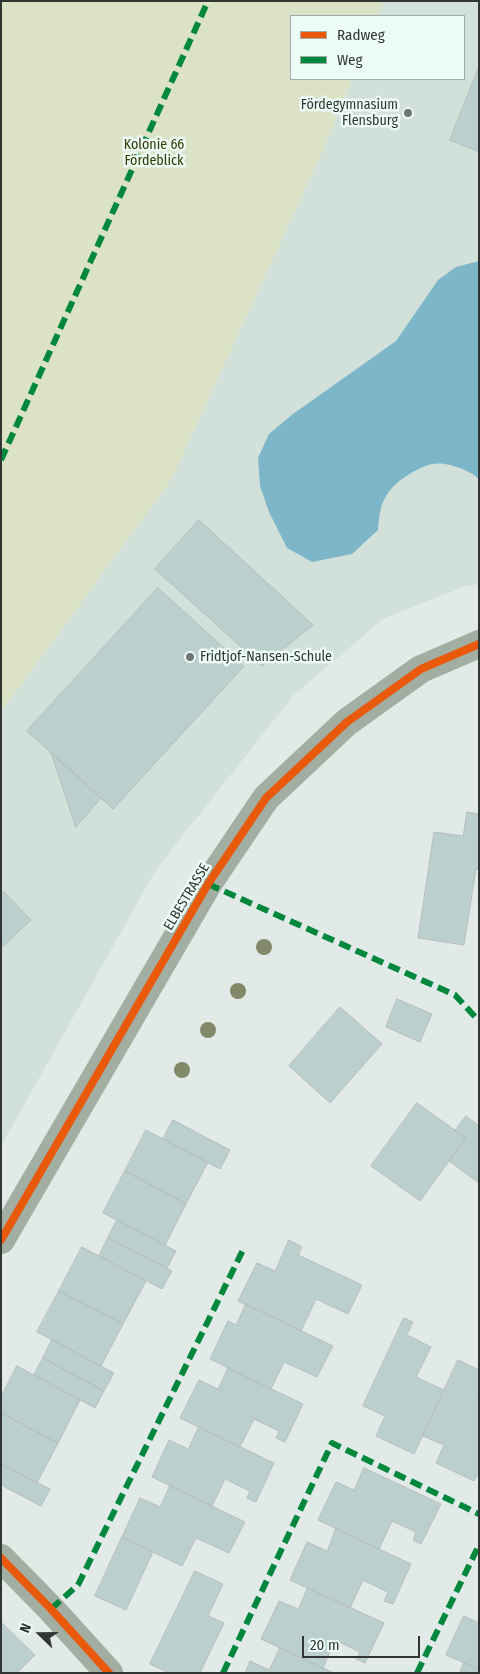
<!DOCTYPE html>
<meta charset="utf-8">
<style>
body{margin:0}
#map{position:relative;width:480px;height:1674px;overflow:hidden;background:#e2eae7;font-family:"Fira Sans Condensed",sans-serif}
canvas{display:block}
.frame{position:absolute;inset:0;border:2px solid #313634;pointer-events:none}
.legend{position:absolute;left:290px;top:15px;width:175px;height:65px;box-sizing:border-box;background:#ecfbf5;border:1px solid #a1aca8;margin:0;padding:6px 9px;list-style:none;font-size:15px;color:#313634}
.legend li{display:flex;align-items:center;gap:10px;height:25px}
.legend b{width:25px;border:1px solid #a1aca8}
.north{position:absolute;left:15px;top:1609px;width:50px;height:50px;-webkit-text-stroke:4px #ecfbf5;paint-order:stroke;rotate:292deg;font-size:14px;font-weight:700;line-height:20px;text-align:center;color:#313634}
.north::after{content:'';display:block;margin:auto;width:18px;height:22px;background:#313634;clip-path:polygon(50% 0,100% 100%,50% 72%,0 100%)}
.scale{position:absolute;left:302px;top:1636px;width:118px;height:22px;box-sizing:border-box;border:2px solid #313634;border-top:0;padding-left:6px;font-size:15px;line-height:18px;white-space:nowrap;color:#313634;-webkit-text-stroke:4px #ecfbf5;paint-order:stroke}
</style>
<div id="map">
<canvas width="480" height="1674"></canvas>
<div class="frame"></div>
<ul class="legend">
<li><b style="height:6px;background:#e8590c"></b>Radweg</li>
<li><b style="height:6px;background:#00873e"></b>Weg</li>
</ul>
<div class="north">N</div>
<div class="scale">20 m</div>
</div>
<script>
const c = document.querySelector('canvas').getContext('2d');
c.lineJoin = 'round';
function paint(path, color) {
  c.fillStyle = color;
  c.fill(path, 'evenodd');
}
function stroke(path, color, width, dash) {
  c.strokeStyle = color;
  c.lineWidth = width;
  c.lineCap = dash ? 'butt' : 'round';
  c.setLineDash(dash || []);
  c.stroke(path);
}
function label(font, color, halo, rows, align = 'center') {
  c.font = font + ' "Fira Sans Condensed",sans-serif';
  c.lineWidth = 5;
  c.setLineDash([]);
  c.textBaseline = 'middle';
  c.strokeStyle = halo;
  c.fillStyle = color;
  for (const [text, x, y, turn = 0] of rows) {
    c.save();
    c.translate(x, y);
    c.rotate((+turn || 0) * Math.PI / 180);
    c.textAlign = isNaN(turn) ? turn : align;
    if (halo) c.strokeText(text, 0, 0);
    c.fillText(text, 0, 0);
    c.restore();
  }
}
paint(new Path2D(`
 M 384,1 L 479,1 L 479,584 L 466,586 L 383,619 L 294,695 L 157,868 L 1,1146 L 1,712 L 171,480 L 324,148 L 352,79 L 464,79 L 464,16 L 378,16 Z`), '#d1e1da');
paint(new Path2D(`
 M 1,1 L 384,1 L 378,16 L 291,16 L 291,79 L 352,79 L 324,148 L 171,480 L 1,712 Z`), '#dce2c5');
paint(new Path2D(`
 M 479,261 L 479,479 C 470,470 445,461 432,464 C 417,468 397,480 388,493 C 380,504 379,517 378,530 L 352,554 L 312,562 L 287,548 L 269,512 L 260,486 L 258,458 L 269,434 L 293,414 L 396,341 L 438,280 L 456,267 Z`), '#7cb6c8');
const building = new Path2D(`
 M 479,67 L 479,152 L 450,140 Z
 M 199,520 L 313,625 L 262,666 L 155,569 Z
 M 158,588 L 244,666 L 113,809 L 27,731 Z
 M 51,752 L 101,798 L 76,827 Z
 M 467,812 L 479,814 L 479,870 L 476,869 L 464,945 L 418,938 L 434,832 L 463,836 Z
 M 4,892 L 31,920 L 3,946 L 1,945 L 1,895 Z
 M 397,999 L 432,1014 L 420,1042 L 386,1027 Z
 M 340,1007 L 382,1044 L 330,1103 L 289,1066 Z
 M 417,1103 L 466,1138 L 420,1201 L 371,1166 Z
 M 466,1116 L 479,1126 L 479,1183 L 449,1161 L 466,1138 L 455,1131 Z
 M 173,1120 L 230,1150 L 220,1169 L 163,1139 Z
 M 146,1130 L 208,1162 L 186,1204 L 125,1171 Z
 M 125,1171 L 186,1204 L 165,1245 L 103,1213 Z
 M 117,1220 L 176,1251 L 167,1268 L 108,1238 Z
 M 108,1238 L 172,1271 L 162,1289 L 99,1256 Z
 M 289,1240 L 302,1247 L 298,1255 L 362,1285 L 348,1314 L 316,1299 L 301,1331 L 238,1301 L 257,1263 L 275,1271 Z
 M 82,1247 L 146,1281 L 123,1324 L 59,1291 Z
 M 59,1291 L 123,1324 L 101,1366 L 37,1332 Z
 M 246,1304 L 333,1346 L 317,1377 L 284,1362 L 271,1389 L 210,1359 L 228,1321 L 236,1325 Z
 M 404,1318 L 413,1322 L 407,1335 L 431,1347 L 416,1377 L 444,1390 L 414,1454 L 376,1436 L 385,1416 L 363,1406 Z
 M 52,1340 L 114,1373 L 104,1391 L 43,1358 Z
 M 43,1358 L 104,1391 L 95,1408 L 34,1375 Z
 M 458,1360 L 479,1370 L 479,1398 L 476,1403 L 479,1404 L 479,1472 L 474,1481 L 436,1463 L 444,1445 L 423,1436 Z
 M 17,1366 L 80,1400 L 58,1443 L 1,1413 L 1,1397 Z
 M 228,1368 L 303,1404 L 285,1442 L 276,1438 L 279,1431 L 254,1419 L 240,1447 L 180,1418 L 199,1380 L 218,1389 Z
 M 1,1413 L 58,1443 L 37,1483 L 1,1464 Z
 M 199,1427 L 274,1463 L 256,1502 L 247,1498 L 250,1491 L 225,1479 L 212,1506 L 152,1477 L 169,1440 L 188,1449 Z
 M 1,1464 L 50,1489 L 41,1506 L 1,1485 Z
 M 364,1468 L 441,1504 L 421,1544 L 413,1540 L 416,1532 L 392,1521 L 379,1549 L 318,1520 L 336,1482 L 354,1490 Z
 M 170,1486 L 245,1522 L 229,1553 L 196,1538 L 182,1566 L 122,1537 L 140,1498 L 160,1507 Z
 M 336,1529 L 411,1564 L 393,1604 L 384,1601 L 388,1592 L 363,1580 L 350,1608 L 290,1580 L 307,1542 L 327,1551 Z
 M 122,1537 L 153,1552 L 126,1610 L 95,1596 Z
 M 195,1571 L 223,1584 L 208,1616 L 224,1623 L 200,1673 L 169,1673 L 150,1664 Z
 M 308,1588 L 384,1623 L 365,1663 L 356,1659 L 360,1652 L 335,1640 L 323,1668 L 261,1639 L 279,1601 L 298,1609 Z
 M 464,1616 L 479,1623 L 479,1669 L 446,1655 Z
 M 1,1622 L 35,1655 L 17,1673 L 1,1673 Z
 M 280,1648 L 323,1668 L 334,1673 L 245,1673 L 250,1661 L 269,1670 Z
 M 464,1663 L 479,1669 L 479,1673 L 460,1673 Z`);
paint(building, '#bbd0ce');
stroke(building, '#b7bdbc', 1);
stroke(new Path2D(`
 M 1,1240 L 208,884 L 266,798 L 347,722 L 421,669 L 479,644
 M 1,1558 L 51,1609 L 109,1673`), '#a2aea1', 28);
stroke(new Path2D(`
 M 1,460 L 208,1
 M 208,884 L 455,995 L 479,1021
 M 51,1609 L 78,1585 L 243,1250
 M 223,1673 L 332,1443 L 479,1514
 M 417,1673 L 479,1545`), '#00873e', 6, [12, 6]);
stroke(new Path2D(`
 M 1,1240 L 208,884 L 266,798 L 347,722 L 421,669 L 479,644
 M 1,1558 L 51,1609 L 109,1673`), '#e8590c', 8);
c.fillStyle = '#838869';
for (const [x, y] of [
 [264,947],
 [238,991],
 [208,1030],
 [182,1070]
]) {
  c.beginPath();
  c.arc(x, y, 8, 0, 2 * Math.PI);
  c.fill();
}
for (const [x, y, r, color] of [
 [408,113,5,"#6f7573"],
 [190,657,5,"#6f7573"]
]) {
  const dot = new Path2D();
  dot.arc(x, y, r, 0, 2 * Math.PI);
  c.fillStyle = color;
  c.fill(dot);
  stroke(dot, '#ecfbf5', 2);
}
label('14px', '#313634', '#ecfbf5', [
 ["Fördegymnasium",398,105],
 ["Flensburg",398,121],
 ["Fridtjof-Nansen-Schule",200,657,"left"]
], 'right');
label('14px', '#353702', '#ecfbf5', [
 ["Kolonie 66",154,145],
 ["Fördeblick",154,161]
]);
label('14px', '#313634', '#ecfbf5', [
 ["ELBESTRASSE",187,897,-59]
]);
</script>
